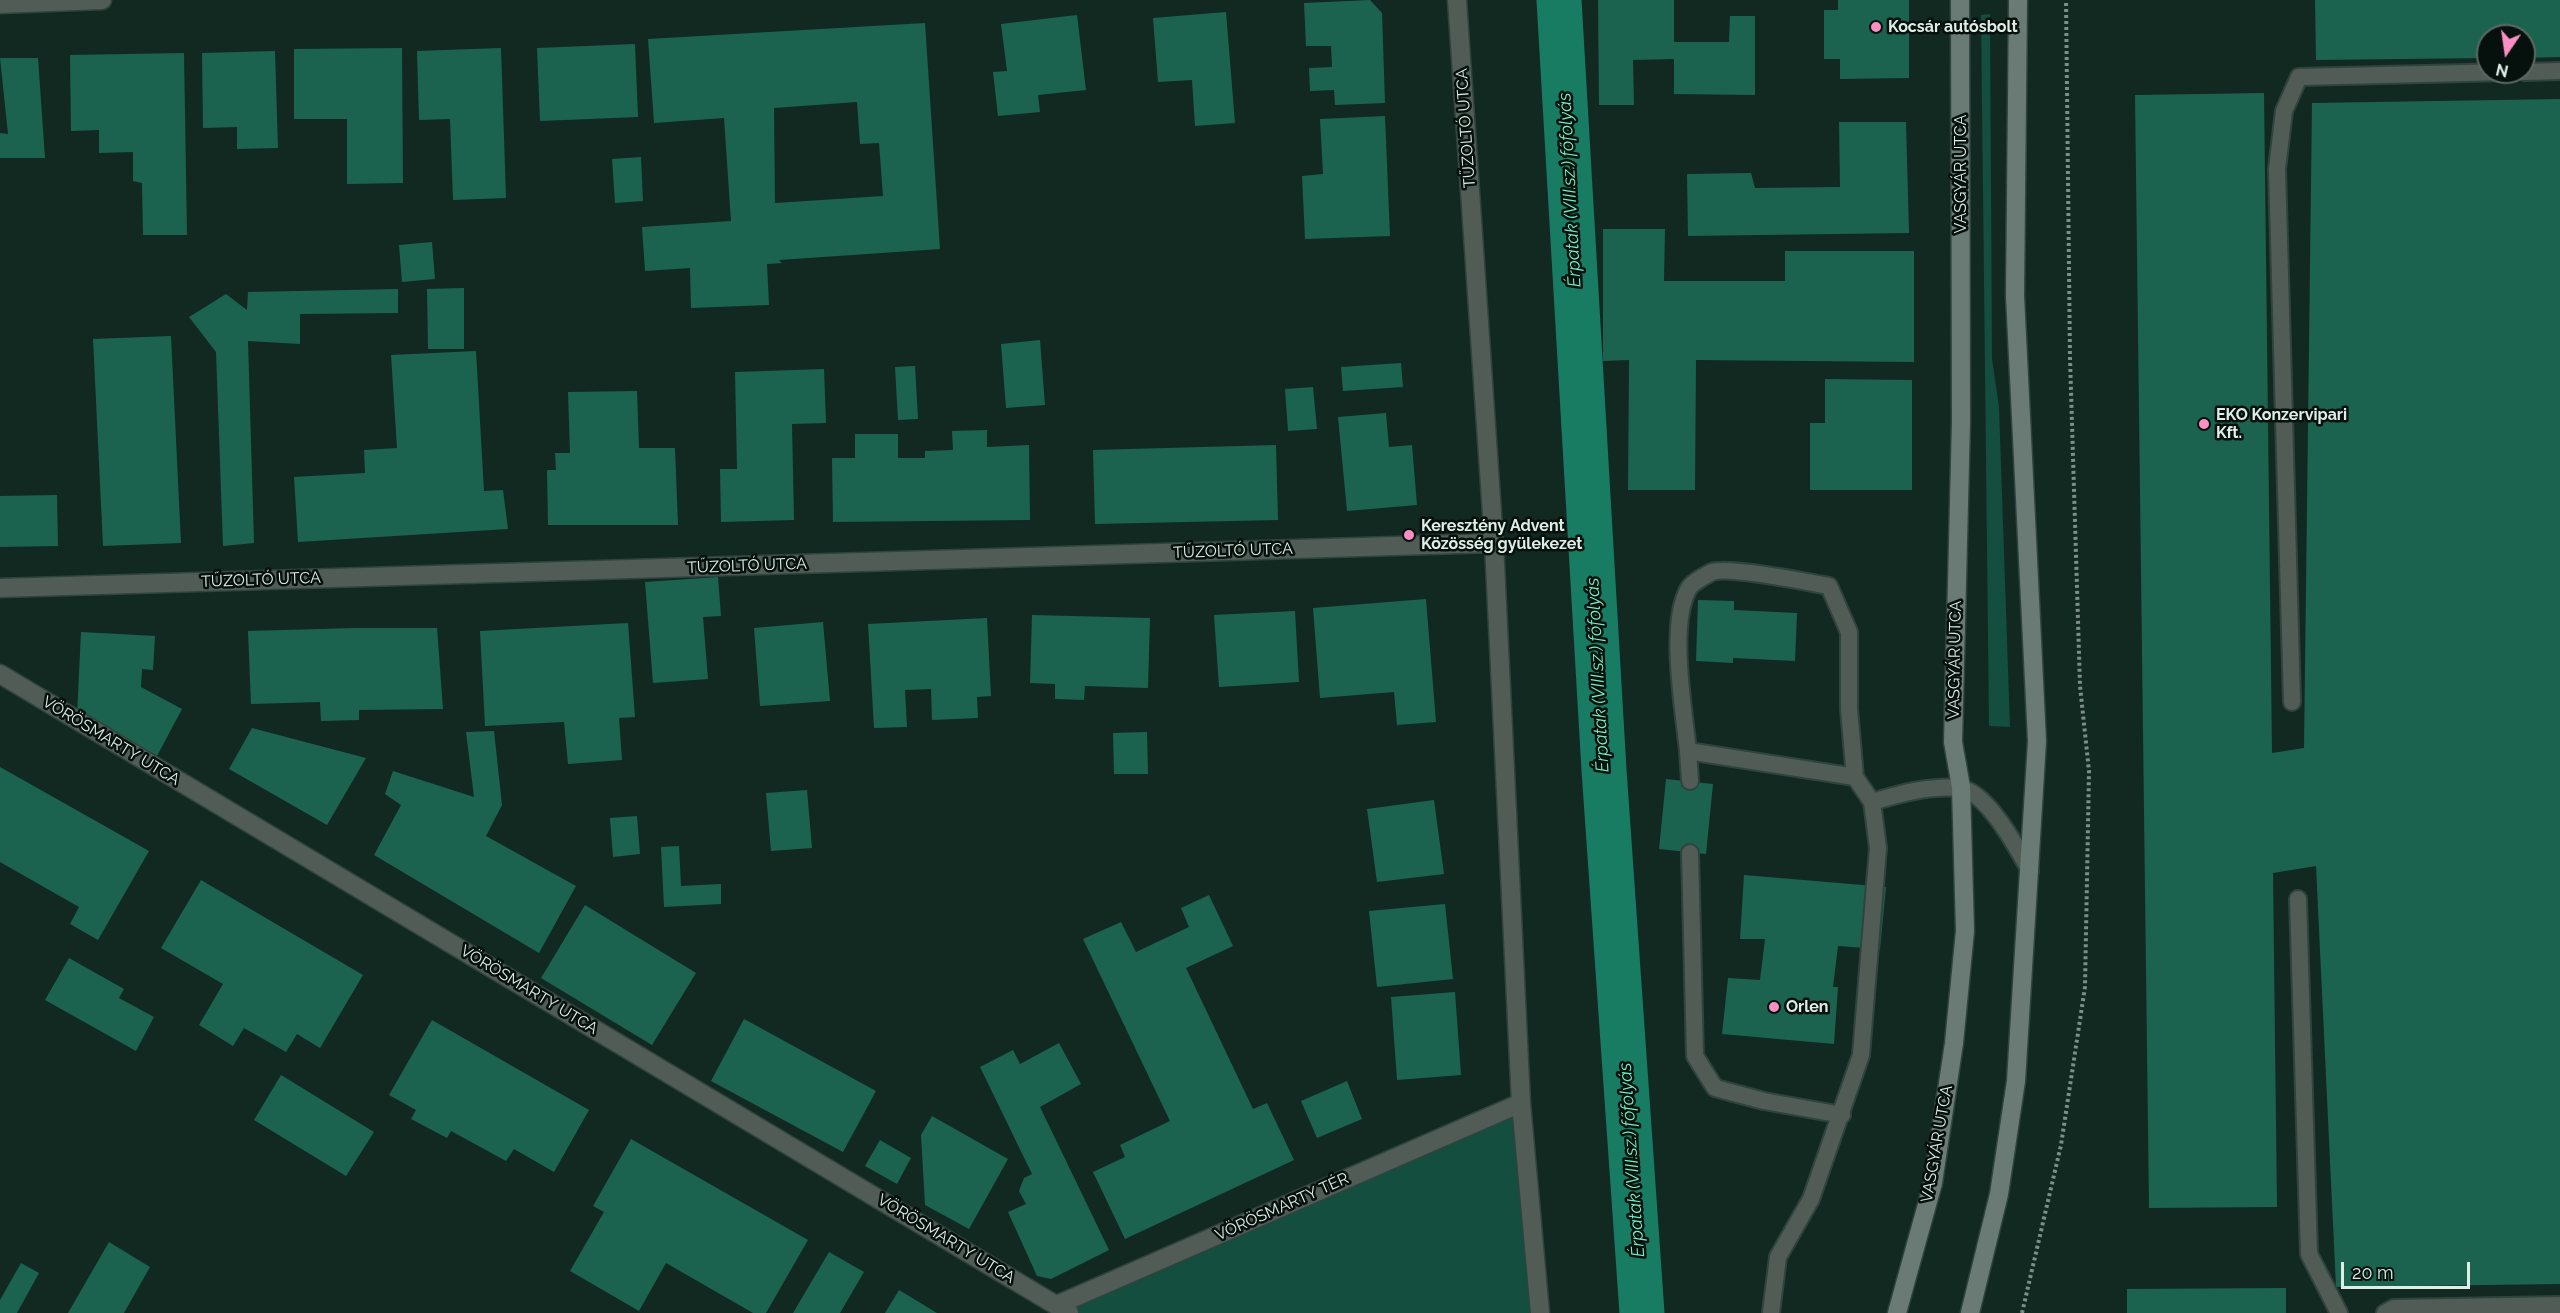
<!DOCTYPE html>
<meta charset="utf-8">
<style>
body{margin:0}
#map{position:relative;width:2560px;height:1313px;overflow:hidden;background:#122922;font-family:Raleway,sans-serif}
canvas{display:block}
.north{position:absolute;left:2476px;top:24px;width:60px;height:60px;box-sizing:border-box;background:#06100c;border:2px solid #5d6864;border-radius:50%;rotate:193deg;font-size:16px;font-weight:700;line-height:24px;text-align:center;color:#dfede7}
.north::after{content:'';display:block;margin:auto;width:21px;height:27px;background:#fb8fc4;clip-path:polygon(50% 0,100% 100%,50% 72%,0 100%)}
.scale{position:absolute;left:2341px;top:1262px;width:129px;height:27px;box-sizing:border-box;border:3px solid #dfede7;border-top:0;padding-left:8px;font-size:18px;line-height:21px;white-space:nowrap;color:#dfede7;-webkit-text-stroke:4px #06100c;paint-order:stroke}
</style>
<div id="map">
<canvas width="2560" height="1313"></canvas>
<div class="north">N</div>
<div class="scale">20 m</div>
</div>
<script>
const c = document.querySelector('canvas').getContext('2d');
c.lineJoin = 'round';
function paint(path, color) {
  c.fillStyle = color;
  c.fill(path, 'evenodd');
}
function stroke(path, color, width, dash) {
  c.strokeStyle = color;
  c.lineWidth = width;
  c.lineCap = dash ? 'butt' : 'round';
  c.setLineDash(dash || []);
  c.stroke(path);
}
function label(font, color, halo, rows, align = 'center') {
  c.font = font + ' Raleway,sans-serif';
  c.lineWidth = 5;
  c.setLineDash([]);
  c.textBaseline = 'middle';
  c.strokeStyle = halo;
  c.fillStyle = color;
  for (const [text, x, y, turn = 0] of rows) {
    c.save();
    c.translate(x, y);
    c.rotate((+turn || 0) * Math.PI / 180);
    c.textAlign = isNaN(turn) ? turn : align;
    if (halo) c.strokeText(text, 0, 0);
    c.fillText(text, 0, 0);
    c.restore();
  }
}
paint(new Path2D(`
 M 1990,14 L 1992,359 L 1999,407 L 2010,727 L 1989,726 L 1981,15 Z
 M 1521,1103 L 1540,1313 L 1069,1313 L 1057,1305 Z`), '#134e3e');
stroke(new Path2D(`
 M 1559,0 L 1604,770 L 1642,1313`), '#187c63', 45);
paint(new Path2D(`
 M 1370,0 L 1382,13 L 1385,103 L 1335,105 L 1334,90 L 1310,91 L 1309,68 L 1332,67 L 1331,46 L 1306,46 L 1304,3 Z
 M 1598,0 L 1674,0 L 1674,42 L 1729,42 L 1730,16 L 1755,16 L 1755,95 L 1674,94 L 1674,59 L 1633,60 L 1634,105 L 1599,105 Z
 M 1838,0 L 1909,0 L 1909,78 L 1840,79 L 1840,59 L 1824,59 L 1824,10 L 1838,10 Z
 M 2315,0 L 2560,0 L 2560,57 L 2524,58 L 2524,36 L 2488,36 L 2488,58 L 2316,60 Z
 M 1226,12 L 1235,123 L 1195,126 L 1192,80 L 1158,82 L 1153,18 Z
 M 1077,15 L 1086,90 L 1038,95 L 1040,112 L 998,116 L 993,72 L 1007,71 L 1001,24 Z
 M 925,23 L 940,249 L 779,260 L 782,263 L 767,264 L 769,305 L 691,308 L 690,268 L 645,271 L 642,227 L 731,221 L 724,118 L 654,123 L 648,39 ZM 857,102 L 860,144 L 879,143 L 883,196 L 775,203 L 774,108 Z
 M 635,44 L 638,117 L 540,121 L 537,48 Z
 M 402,48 L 403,183 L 347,184 L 347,119 L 294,119 L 294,49 Z
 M 501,48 L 506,198 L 453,200 L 450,119 L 419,120 L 417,51 Z
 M 275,51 L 278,148 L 237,149 L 237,127 L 203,128 L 202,53 Z
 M 184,53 L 187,235 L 143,235 L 142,183 L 133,181 L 133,152 L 99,153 L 99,130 L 71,131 L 70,55 Z
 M 0,58 L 38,58 L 45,158 L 0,158 L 0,133 L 8,134 Z
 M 2264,93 L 2272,753 L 2304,748 L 2312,103 L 2560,99 L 2560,1284 L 2336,1287 L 2316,866 L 2273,873 L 2277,1207 L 2149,1208 L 2135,95 Z
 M 1385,116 L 1390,236 L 1305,239 L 1302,176 L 1323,174 L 1320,119 Z
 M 1839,122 L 1906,122 L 1909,233 L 1688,236 L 1687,174 L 1751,173 L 1755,188 L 1840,187 Z
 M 641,157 L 643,201 L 615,203 L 612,159 Z
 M 1603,229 L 1665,229 L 1664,281 L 1785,281 L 1785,251 L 1914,251 L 1914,362 L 1696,360 L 1695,490 L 1628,490 L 1629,360 L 1603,361 Z
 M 432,242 L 435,279 L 402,282 L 399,245 Z
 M 464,288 L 464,349 L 428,349 L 427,289 Z
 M 398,289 L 398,313 L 300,314 L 300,344 L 248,341 L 254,543 L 223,546 L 216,352 L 189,317 L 226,294 L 247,310 L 248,292 Z
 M 171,336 L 181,543 L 103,546 L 93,339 Z
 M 1040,340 L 1045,405 L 1006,408 L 1001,344 Z
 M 476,351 L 484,491 L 503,490 L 508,529 L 298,542 L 294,477 L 365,473 L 364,450 L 397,448 L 391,355 Z
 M 1401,363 L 1403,387 L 1343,391 L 1341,367 Z
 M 915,366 L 918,419 L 898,420 L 895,367 Z
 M 824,369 L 826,423 L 792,424 L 794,520 L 721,522 L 720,469 L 737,469 L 735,372 Z
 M 1825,379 L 1912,380 L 1912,490 L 1810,490 L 1810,423 L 1825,423 Z
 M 1313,387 L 1317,429 L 1288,431 L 1285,389 Z
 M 637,391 L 639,448 L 675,448 L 678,525 L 548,525 L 547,470 L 556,470 L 555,453 L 570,453 L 568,392 Z
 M 1386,413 L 1389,447 L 1412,445 L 1417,505 L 1347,511 L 1338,417 Z
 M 987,430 L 987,447 L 1029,445 L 1030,520 L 833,522 L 832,458 L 855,458 L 855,434 L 898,434 L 898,458 L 925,458 L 925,451 L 953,450 L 952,431 Z
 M 1276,445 L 1278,520 L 1095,524 L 1093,450 Z
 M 57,495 L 58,546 L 0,547 L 0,496 Z
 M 718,577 L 721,616 L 703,617 L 708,679 L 653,683 L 645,582 Z
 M 1426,599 L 1436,722 L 1397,725 L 1394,692 L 1320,698 L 1313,608 Z
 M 1698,600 L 1734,601 L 1734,610 L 1797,613 L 1795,661 L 1733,658 L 1733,663 L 1696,661 Z
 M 1295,611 L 1299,682 L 1219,687 L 1214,615 Z
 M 1032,615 L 1150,618 L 1148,688 L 1085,686 L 1084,700 L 1055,699 L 1055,684 L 1030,683 Z
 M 987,618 L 991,696 L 977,697 L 978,718 L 932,720 L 931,689 L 905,690 L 907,727 L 874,728 L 868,624 Z
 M 823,622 L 830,701 L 760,706 L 754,628 Z
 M 628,623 L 635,717 L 619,718 L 622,760 L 568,764 L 564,722 L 485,726 L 480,631 Z
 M 356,628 L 437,628 L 443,709 L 359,710 L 359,720 L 321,721 L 320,702 L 251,704 L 248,631 Z
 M 81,632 L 155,636 L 153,670 L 142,669 L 141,687 L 182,709 L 157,756 L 77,715 Z
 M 252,728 L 366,758 L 327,825 L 229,769 Z
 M 494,731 L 502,805 L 486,836 L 576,886 L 539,953 L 374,855 L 401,805 L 385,794 L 393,771 L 474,797 L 466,732 Z
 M 1147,732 L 1148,774 L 1114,774 L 1113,733 Z
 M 0,767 L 149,851 L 98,940 L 70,924 L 79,907 L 0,862 Z
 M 1666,779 L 1713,784 L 1706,854 L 1659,849 Z
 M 807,790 L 812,848 L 771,851 L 766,793 Z
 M 1434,800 L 1444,874 L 1377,882 L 1367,809 Z
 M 637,816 L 640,854 L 613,857 L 610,818 Z
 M 679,846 L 681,886 L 721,884 L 721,904 L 664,907 L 661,847 Z
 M 1744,875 L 1886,887 L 1880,949 L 1838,946 L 1833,987 L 1838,987 L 1834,1044 L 1722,1034 L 1728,978 L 1760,980 L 1765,939 L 1740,939 Z
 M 201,880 L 363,975 L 320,1048 L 297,1034 L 286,1052 L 244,1028 L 233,1046 L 199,1025 L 223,984 L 161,948 Z
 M 1209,895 L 1233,946 L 1186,968 L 1253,1109 L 1267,1103 L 1294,1160 L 1125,1239 L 1093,1172 L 1125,1157 L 1120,1145 L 1170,1121 L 1083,939 L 1121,922 L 1136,952 L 1189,927 L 1181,908 Z
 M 1445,904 L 1453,979 L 1377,987 L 1369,911 Z
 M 585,905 L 696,973 L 652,1045 L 541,978 Z
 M 69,958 L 124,989 L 119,998 L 154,1017 L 136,1051 L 45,1000 Z
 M 1455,992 L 1461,1075 L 1397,1080 L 1391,997 Z
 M 744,1019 L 876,1091 L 843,1152 L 711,1081 Z
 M 432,1020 L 589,1110 L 554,1172 L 514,1149 L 506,1161 L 451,1131 L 447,1138 L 411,1119 L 416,1110 L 389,1095 Z
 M 1059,1043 L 1081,1084 L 1040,1107 L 1109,1250 L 1051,1279 L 1037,1276 L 1008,1212 L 1026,1204 L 1019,1191 L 1024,1178 L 1032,1174 L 980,1067 L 1013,1050 L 1020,1064 Z
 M 281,1075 L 374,1132 L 346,1176 L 254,1120 Z
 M 1347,1081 L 1362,1119 L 1317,1138 L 1301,1101 Z
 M 932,1116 L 1008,1159 L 969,1229 L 925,1205 L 921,1135 Z
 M 631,1139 L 808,1240 L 766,1313 L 753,1313 L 666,1263 L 639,1311 L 570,1271 L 604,1212 L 593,1206 Z
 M 880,1140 L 911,1158 L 897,1184 L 865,1166 Z
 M 109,1242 L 150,1267 L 124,1313 L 68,1313 Z
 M 829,1252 L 864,1272 L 840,1313 L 793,1313 Z
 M 21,1263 L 39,1273 L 17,1313 L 0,1313 L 0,1300 Z
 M 2286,1288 L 2286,1313 L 2127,1313 L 2127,1289 Z
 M 899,1290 L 937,1313 L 885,1313 Z`), '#1b634f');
const lane = new Path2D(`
 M 2524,72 L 2560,71
 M 2292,702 L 2277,169 L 2284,111 L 2299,77 L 2506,72
 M 1688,751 C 1684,711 1668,623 1689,588 C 1692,583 1706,575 1712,572 C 1728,566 1808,582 1829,586 L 1849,632 L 1849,709 L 1855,777
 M 1690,781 L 1688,751 L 1855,777 L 1872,802 L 1878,848 L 1861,1055 L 1811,1199 L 1778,1257 L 1771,1313
 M 1872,802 C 1899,794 1930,785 1959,788 C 1987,791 2017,848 2030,871
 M 1690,853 L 1695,1056 L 1715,1088 L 1764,1101 L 1842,1115
 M 2298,899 L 2309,1254 L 2339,1313
 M 2385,1313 L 2394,1308 L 2560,1305`);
const street = new Path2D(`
 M 1457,0 L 1494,543 L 1521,1103 L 1540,1313
 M 0,4 L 102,0
 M 0,588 L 1494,543
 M 0,674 L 1069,1313
 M 1057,1305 L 1521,1103`);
const secondary = new Path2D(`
 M 1897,1313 L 1933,1183 L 1954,1043 L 1965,931 L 1961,787 L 1953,742 L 1961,422 L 1960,0
 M 1970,1313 L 1999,1194 L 2016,1081 L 2037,741 L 2015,296 L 2018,0`);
stroke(lane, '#2f443e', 20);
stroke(street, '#2f443e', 21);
stroke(secondary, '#2f443e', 21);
stroke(new Path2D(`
 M 2022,1313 L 2061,1145 L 2085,987 L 2089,771 L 2080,686 L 2070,358 L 2066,0`), '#7c8e88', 4, [3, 3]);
stroke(lane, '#515c57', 16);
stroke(street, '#515c57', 18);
stroke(secondary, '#697b74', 18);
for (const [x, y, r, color] of [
 [1876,27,6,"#fb8fc4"],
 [2204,424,6,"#fb8fc4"],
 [1409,535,6,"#fb8fc4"],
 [1774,1007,6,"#fb8fc4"]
]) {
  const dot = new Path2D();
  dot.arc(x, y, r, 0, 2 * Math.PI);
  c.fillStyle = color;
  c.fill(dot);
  stroke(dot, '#06100c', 2);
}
label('bold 16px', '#dfede7', '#06100c', [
 ["Kocsár autósbolt",1888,27],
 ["EKO Konzervipari",2216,415],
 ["Kft.",2216,433],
 ["Keresztény Advent",1421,526],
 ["Közösség gyülekezet",1421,544],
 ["Orlen",1786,1007]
], 'left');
label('16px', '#dfede7', '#06100c', [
 ["TŰZOLTÓ UTCA",1466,128,-94],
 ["VASGYÁR UTCA",1961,174,-90],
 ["TŰZOLTÓ UTCA",1233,551,-2],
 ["TŰZOLTÓ UTCA",747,566,-2],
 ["TŰZOLTÓ UTCA",261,580,-2],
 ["VASGYÁR UTCA",1955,660,-89],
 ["VÖRÖSMARTY UTCA",111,741,31],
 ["VÖRÖSMARTY UTCA",529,990,31],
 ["VASGYÁR UTCA",1937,1144,-80],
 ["VÖRÖSMARTY TÉR",1282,1207,-24],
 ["VÖRÖSMARTY UTCA",946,1239,31]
]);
label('italic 18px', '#73f2ca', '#06100c', [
 ["Érpatak (VIII.sz.) főfolyás",1570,190,-93],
 ["Érpatak (VIII.sz.) főfolyás",1598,675,-93],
 ["Érpatak (VIII.sz.) főfolyás",1632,1160,-94]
]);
</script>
